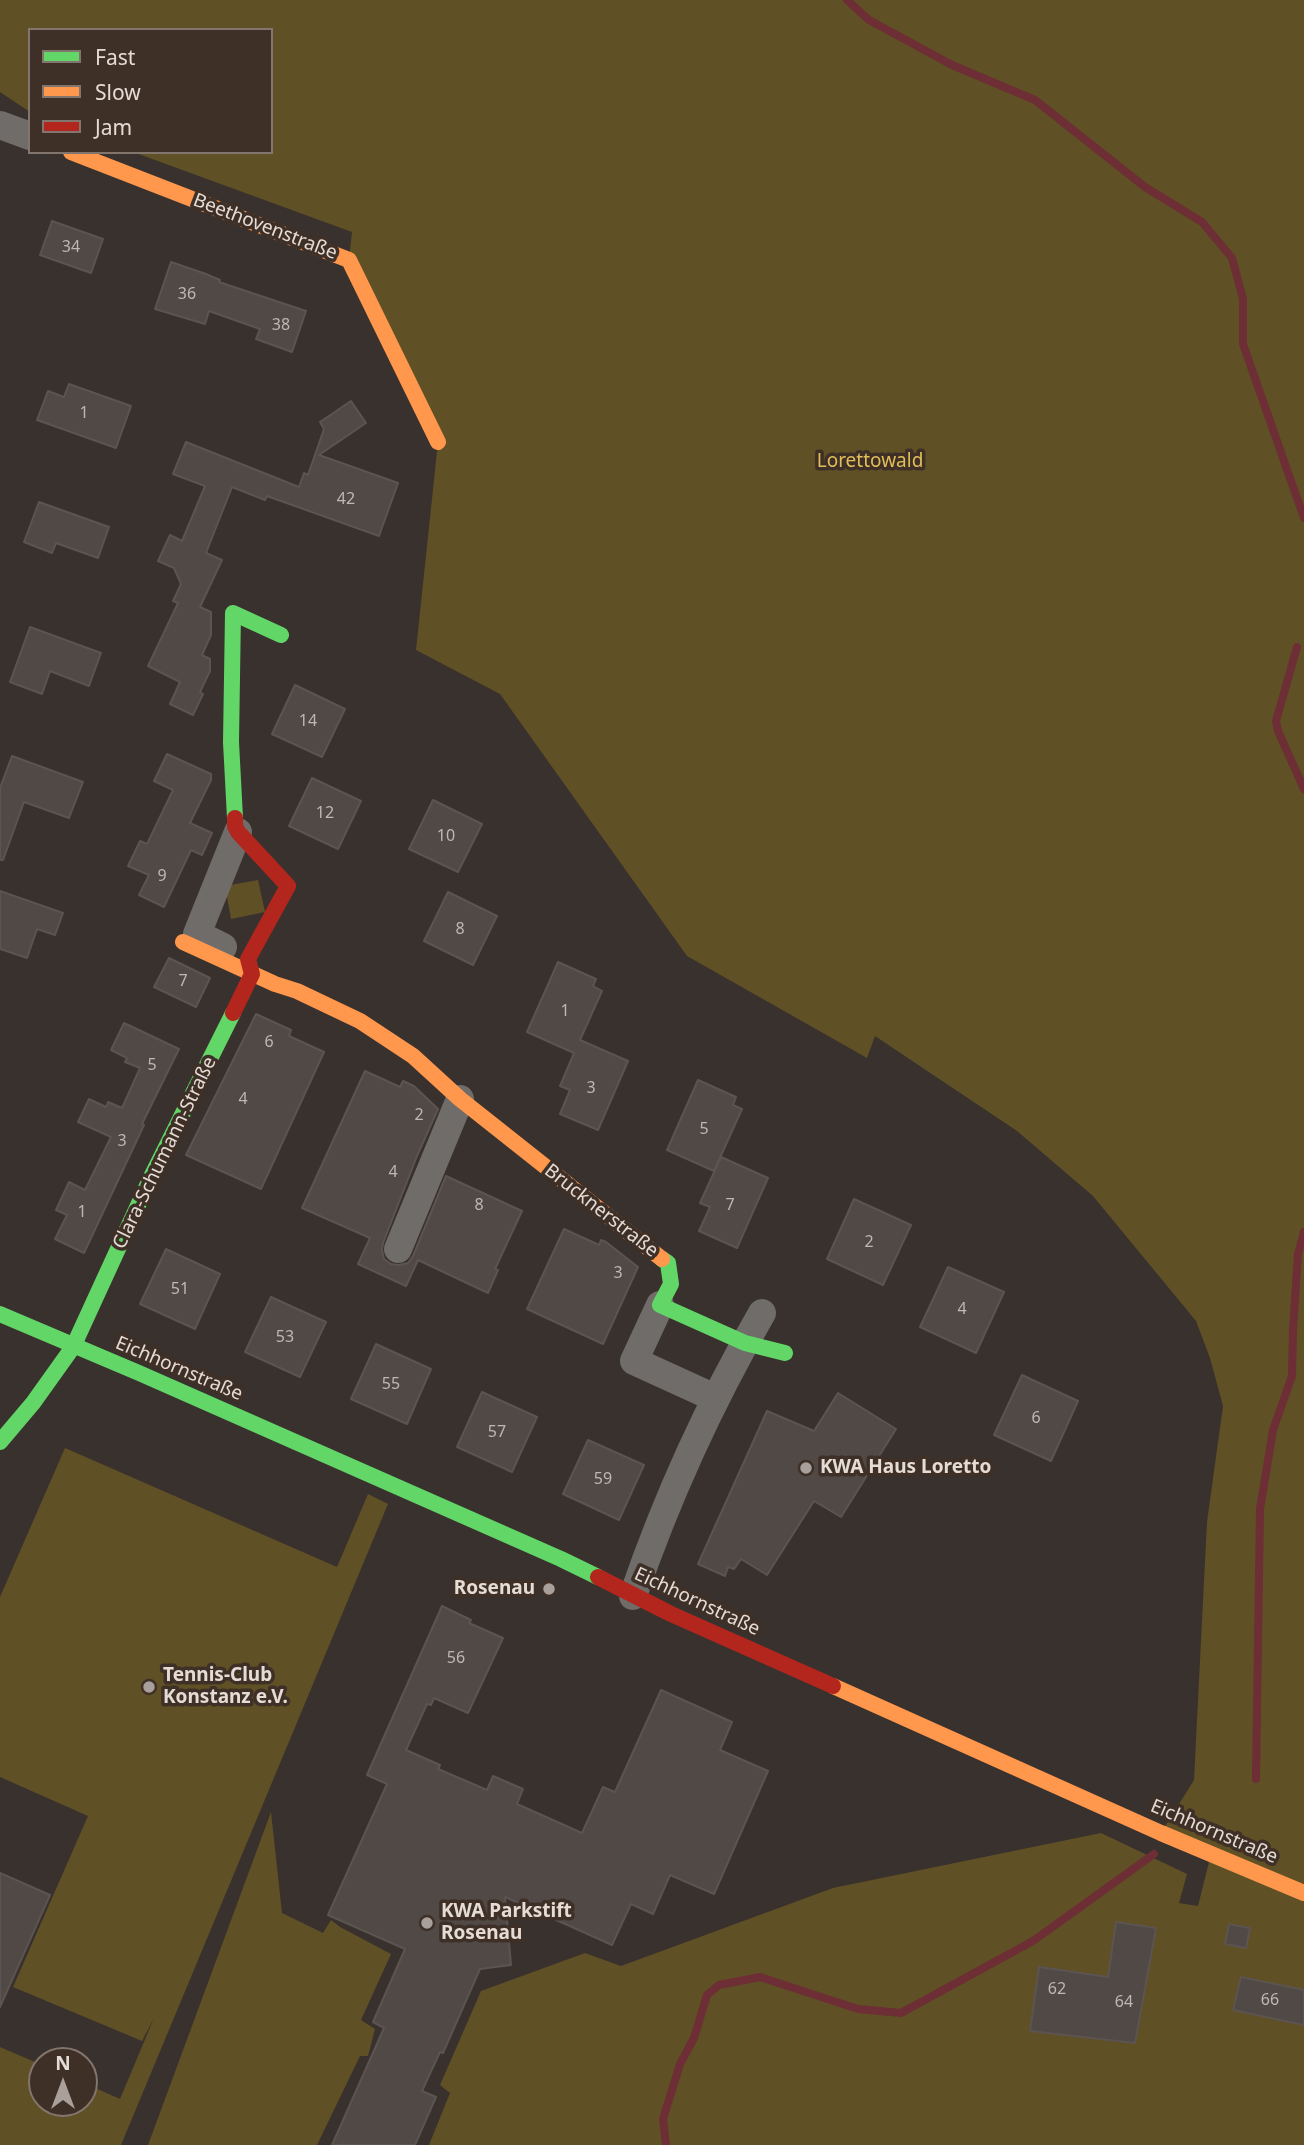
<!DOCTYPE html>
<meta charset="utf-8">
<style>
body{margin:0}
#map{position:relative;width:1304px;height:2145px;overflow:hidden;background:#39312d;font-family:"Noto Sans",sans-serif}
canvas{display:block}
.legend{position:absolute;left:28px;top:28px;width:245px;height:126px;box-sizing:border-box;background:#3f3027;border:2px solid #82756d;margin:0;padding:9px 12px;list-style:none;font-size:21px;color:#e6dcd6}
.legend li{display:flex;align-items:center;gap:14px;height:35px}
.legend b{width:35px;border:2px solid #82756d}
.north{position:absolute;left:28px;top:2047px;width:70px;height:70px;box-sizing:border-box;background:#3f3027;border:2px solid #82756d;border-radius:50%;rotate:0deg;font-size:19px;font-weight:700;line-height:28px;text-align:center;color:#e6dcd6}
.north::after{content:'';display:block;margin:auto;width:24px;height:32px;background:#a9a09b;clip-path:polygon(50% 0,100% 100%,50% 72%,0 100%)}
</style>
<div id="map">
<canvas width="1304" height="2145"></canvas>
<ul class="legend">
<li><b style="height:9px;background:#63d668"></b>Fast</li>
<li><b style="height:9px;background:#ff974d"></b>Slow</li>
<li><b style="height:9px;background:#b3261e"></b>Jam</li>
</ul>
<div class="north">N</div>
</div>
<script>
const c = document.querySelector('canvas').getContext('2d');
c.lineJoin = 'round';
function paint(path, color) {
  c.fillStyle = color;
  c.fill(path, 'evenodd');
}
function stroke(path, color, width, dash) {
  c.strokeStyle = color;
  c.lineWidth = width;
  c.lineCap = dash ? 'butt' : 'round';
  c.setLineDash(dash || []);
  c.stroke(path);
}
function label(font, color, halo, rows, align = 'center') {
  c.font = font + ' "Noto Sans",sans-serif';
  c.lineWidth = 7;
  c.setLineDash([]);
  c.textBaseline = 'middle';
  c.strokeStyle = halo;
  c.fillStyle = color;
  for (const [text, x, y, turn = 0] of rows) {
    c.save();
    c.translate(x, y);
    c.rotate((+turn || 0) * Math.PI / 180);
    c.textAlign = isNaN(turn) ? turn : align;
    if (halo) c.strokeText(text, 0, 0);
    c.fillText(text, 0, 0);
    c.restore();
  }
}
paint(new Path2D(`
 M 0,0 L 1304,0 L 1304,2145 L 429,2145 L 450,2093 L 440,2085 L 481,1991 L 585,1953 L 621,1966 L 833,1888 L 1101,1833 L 1187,1874 L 1179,1903 L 1198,1906 L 1211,1854 L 1161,1833 L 1194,1780 L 1207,1522 L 1223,1406 L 1210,1358 L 1196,1321 L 1093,1196 L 1017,1131 L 875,1036 L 867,1058 L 687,956 L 500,694 L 416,650 L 438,442 L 349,260 L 352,232 L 133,152 L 271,152 L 271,30 L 30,30 L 30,112 L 0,92 Z
 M 258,880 L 265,912 L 231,919 L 225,886 Z
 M 65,1448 L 337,1567 L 368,1494 L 388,1504 L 121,2145 L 0,2145 L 0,2047 L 42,2065 L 42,2103 L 84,2103 L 84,2083 L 120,2099 L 154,2018 L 142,2041 L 13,1987 L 88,1816 L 0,1777 L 0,1597 Z
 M 271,1812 L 282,1913 L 323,1933 L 331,1920 L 340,1927 L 391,1954 L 361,2020 L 375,2029 L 368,2056 L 360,2056 L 317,2145 L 148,2145 Z`), '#605025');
stroke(new Path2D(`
 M 847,0 L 869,20 L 952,65 L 1035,100 L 1145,187 L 1202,222 L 1232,258 L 1243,299 L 1243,344 L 1304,518
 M 1297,647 L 1276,721 L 1278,731 L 1304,789
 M 1256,1779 L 1260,1509 L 1273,1430 L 1292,1376 L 1293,1329 L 1298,1254 L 1304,1232
 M 666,2145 L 663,2119 L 680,2064 L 694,2038 L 707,1995 L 719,1985 L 760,1977 L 858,2009 L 901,2013 L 1033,1941 L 1154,1854`), '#6d2e35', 8);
const building = new Path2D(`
 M 52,221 L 103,239 L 91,273 L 40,255 Z
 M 171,262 L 206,274 L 220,280 L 219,282 L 306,311 L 292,352 L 256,339 L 260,329 L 209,311 L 205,324 L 155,309 Z
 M 69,384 L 131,406 L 116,448 L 37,420 L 48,391 L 64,397 Z
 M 351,401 L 366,423 L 319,455 L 398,483 L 379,536 L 267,496 L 265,500 L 232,487 L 206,553 L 222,560 L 200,607 L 211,612 L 211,635 L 202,655 L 210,659 L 210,671 L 200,692 L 203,694 L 193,715 L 170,704 L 180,682 L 148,666 L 178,603 L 173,601 L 181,584 L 174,568 L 158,561 L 170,535 L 182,541 L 205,486 L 173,474 L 186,442 L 299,487 L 304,473 L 308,475 L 324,429 L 320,422 Z
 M 39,502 L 109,527 L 98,558 L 56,543 L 52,553 L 24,542 Z
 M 30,627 L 101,653 L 89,686 L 50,671 L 42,694 L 10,682 Z
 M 295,685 L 345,709 L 322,757 L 272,734 Z
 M 167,754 L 211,774 L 211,780 L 190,823 L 212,833 L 202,855 L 191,850 L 164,907 L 139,895 L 149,875 L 128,866 L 140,841 L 147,844 L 173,790 L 154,781 Z
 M 12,756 L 83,782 L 69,818 L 24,802 L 3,860 L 0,860 L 0,788 Z
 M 312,778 L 361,801 L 338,849 L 289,826 Z
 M 433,800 L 482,824 L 458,872 L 409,849 Z
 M 0,891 L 63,913 L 55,935 L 37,929 L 27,958 L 0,949 Z
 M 448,892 L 497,916 L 473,965 L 424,941 Z
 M 169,958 L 210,978 L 196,1007 L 154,987 Z
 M 558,962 L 596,979 L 593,986 L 602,991 L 580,1040 L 628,1061 L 598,1130 L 560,1114 L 570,1090 L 560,1086 L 574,1053 L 527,1032 Z
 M 256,1014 L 291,1030 L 289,1036 L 324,1052 L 261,1189 L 186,1155 Z
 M 124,1023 L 179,1049 L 142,1124 L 144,1125 L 84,1253 L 55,1239 L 67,1215 L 56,1210 L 69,1182 L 85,1190 L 111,1137 L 78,1122 L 89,1099 L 106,1107 L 108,1102 L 122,1108 L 140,1068 L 125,1062 L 127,1058 L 111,1050 Z
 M 365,1071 L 400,1087 L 403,1081 L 414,1086 L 438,1109 L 417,1156 L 383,1243 L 382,1250 L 384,1259 L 391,1264 L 399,1265 L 408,1263 L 413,1256 L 446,1176 L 522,1211 L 495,1269 L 498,1270 L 488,1293 L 418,1260 L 406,1286 L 358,1264 L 370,1238 L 302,1208 Z
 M 698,1080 L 736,1097 L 733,1105 L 742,1109 L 714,1171 L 667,1150 Z
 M 721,1157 L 768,1178 L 737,1248 L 699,1231 L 710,1207 L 700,1203 Z
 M 854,1199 L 911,1225 L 883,1285 L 827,1259 Z
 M 564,1229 L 599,1245 L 601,1240 L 606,1242 L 638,1267 L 603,1344 L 527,1309 Z
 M 166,1249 L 220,1274 L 195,1329 L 140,1304 Z
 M 948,1267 L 1004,1292 L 976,1353 L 920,1327 Z
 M 271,1297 L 326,1322 L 300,1377 L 245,1352 Z
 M 376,1344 L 431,1369 L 407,1424 L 351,1399 Z
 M 1022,1375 L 1078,1401 L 1051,1461 L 994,1435 Z
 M 482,1392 L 537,1417 L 512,1472 L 457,1447 Z
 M 838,1393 L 896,1429 L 841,1517 L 814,1501 L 767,1575 L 741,1559 L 734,1569 L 728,1567 L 725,1576 L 698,1564 L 767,1411 L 814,1431 Z
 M 588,1440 L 644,1465 L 619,1520 L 563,1494 Z
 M 442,1606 L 471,1620 L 469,1623 L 503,1638 L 468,1713 L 434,1698 L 431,1705 L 427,1704 L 406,1750 L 440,1765 L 438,1769 L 487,1790 L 493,1776 L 523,1789 L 517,1804 L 582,1833 L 603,1787 L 615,1792 L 661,1690 L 732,1722 L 720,1750 L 768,1771 L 714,1894 L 670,1875 L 653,1914 L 631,1904 L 612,1945 L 505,1897 L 511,1965 L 480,1969 L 443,2053 L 440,2052 L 422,2091 L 436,2097 L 415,2145 L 332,2145 L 384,2028 L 373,2022 L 405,1949 L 328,1915 L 387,1784 L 367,1775 Z
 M 0,1873 L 50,1895 L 0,2007 Z
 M 1116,1922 L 1156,1928 L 1135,2043 L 1030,2031 L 1039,1967 L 1108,1977 Z
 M 1229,1924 L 1250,1928 L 1246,1948 L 1225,1944 Z
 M 1241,1977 L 1304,1990 L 1304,2025 L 1233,2010 Z`);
paint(building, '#504946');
stroke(building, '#5c5451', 2);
stroke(new Path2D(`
 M 0,125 L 30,136
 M 223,947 L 197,934 L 238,832
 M 398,1249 L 460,1099
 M 660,1305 L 634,1361 L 715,1398
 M 633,1596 C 667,1497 710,1403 762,1313`), '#6f6c69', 28);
stroke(new Path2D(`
 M 235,818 L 231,742 L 233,613 L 281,635
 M 662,1259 L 668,1263 L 671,1284 L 660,1305 L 745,1343 L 785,1353
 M 0,1314 L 139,1373 L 561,1559 L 598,1577
 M 0,1442 L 33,1403 L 73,1347 L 151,1177 L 233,1013`), '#63d668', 16);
stroke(new Path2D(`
 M 71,152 L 349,260 L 438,442
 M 183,942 L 275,984 L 297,991 L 360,1021 L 413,1056 L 460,1099 L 662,1259
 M 833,1686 L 1161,1833 L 1304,1893`), '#ff974d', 16);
stroke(new Path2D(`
 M 233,1013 L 252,974 L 248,959 L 288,886 L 238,832 L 235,826 L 235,818
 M 598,1577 L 671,1614 L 833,1686`), '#b3261e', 16);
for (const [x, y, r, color] of [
 [806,1468,7,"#a9a09b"],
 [549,1589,7,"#a9a09b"],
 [149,1687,7,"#a9a09b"],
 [427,1923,7,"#a9a09b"]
]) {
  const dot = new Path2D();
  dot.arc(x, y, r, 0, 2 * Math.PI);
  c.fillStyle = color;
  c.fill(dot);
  stroke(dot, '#3f3027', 2.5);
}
label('16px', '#c0b7b2', null, [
 ["34",71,247],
 ["36",187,294],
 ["38",281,325],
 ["1",84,413],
 ["42",346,499],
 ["14",308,721],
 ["12",325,813],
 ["10",446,836],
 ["9",162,876],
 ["8",460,929],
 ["7",183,981],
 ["1",565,1011],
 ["6",269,1042],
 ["5",152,1065],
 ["3",591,1088],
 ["4",243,1099],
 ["2",419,1115],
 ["5",704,1129],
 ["3",122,1141],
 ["4",393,1172],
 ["8",479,1205],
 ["7",730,1205],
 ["1",82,1212],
 ["2",869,1242],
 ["3",618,1273],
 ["51",180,1289],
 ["4",962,1309],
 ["53",285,1337],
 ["55",391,1384],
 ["6",1036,1418],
 ["57",497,1432],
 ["59",603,1479],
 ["56",456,1658],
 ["62",1057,1989],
 ["66",1270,2000],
 ["64",1124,2002]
]);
label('19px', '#e6dcd6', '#3f3027', [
 ["Beethovenstraße",265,227,21],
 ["Clara-Schumann-Straße",165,1153,-64],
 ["Brucknerstraße",601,1211,38],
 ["Eichhornstraße",179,1369,23],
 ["Eichhornstraße",697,1602,25],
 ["Eichhornstraße",1214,1832,23]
]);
label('19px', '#e1be58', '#3f3027', [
 ["Lorettowald",870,462]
]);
label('bold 19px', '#e6dcd6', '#3f3027', [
 ["KWA Haus Loretto",820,1468],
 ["Rosenau",535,1589,"right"],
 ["Tennis-Club",163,1676],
 ["Konstanz e.V.",163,1698],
 ["KWA Parkstift",441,1912],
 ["Rosenau",441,1934]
], 'left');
</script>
